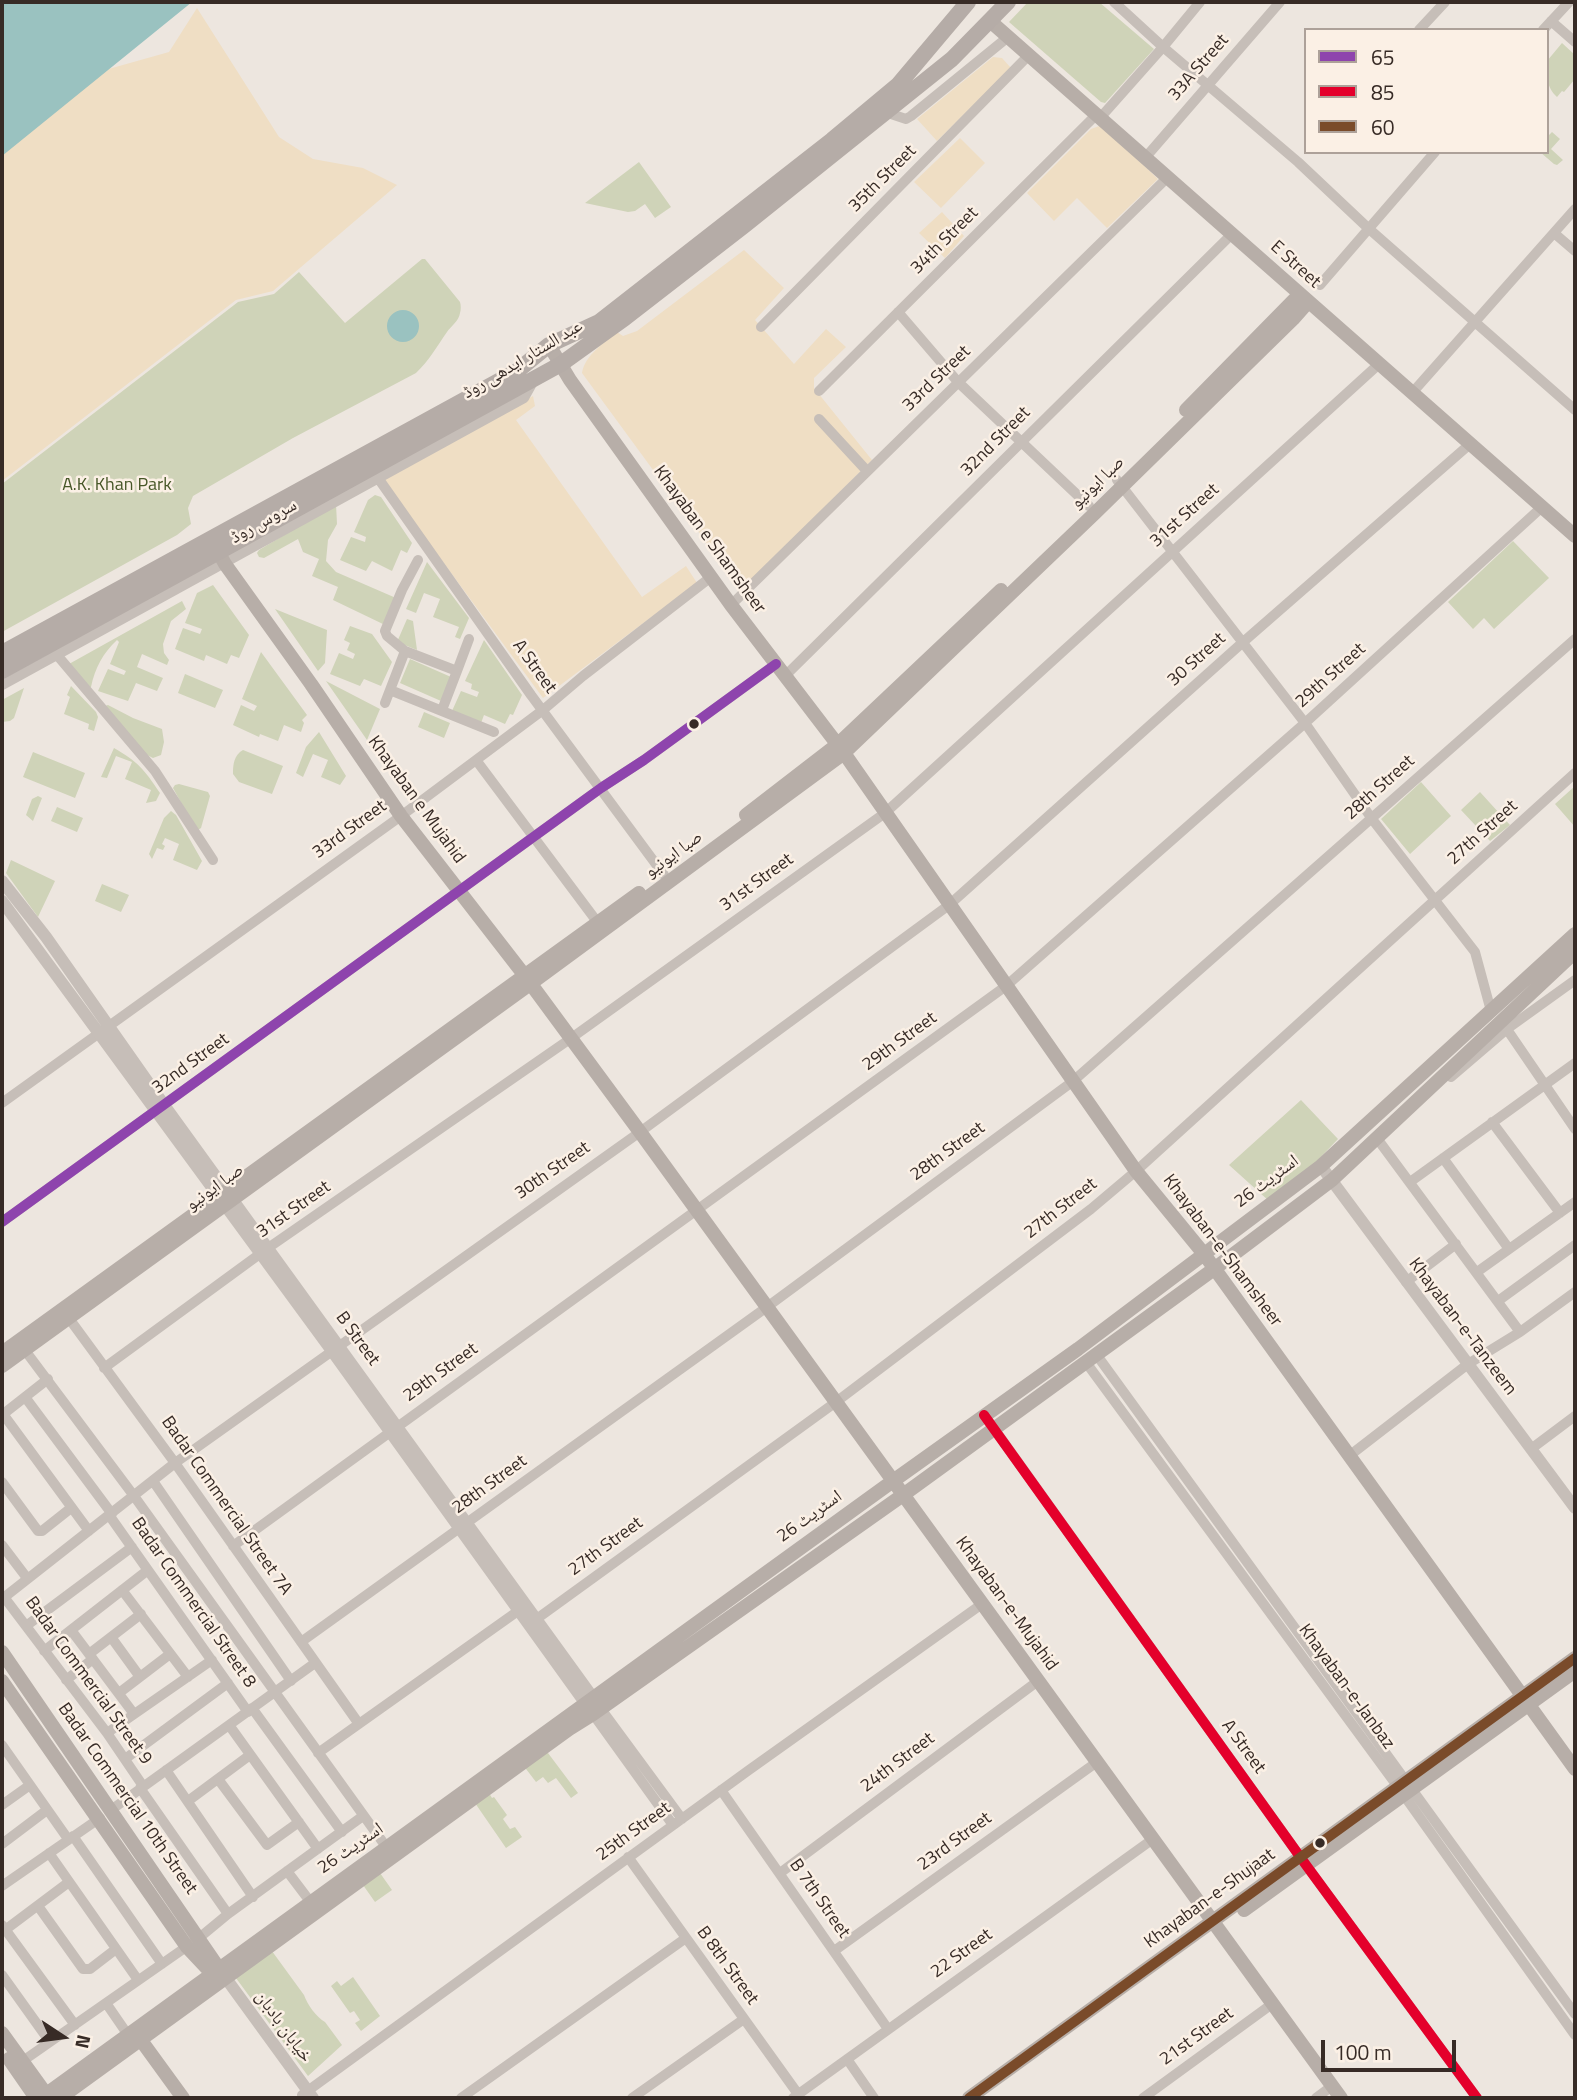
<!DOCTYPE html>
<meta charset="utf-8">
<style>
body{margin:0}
#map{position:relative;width:1577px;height:2100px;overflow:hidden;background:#ede6df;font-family:"Titillium Web",sans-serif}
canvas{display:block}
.frame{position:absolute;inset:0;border:4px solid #372b26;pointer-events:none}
.legend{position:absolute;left:1304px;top:28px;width:245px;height:126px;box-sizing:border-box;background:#fbf0e5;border:2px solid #ada199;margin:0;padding:9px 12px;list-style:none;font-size:21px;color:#372b26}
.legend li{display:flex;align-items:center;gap:14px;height:35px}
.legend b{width:35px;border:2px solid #ada199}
.north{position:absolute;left:28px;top:2002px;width:70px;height:70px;-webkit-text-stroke:5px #fbf0e5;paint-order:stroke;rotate:103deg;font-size:19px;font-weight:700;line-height:28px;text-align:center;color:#372b26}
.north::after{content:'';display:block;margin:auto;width:24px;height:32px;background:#372b26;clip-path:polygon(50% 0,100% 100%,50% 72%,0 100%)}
.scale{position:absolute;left:1321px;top:2040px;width:135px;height:32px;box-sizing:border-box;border:4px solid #372b26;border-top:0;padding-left:9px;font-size:21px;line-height:24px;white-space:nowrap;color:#372b26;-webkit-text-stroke:5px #fbf0e5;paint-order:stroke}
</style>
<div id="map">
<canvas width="1577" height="2100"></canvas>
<div class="frame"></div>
<ul class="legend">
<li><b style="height:9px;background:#8e44ad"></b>65</li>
<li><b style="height:9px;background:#e4002b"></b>85</li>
<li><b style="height:9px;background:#7a4b2a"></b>60</li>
</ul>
<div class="north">N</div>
<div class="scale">100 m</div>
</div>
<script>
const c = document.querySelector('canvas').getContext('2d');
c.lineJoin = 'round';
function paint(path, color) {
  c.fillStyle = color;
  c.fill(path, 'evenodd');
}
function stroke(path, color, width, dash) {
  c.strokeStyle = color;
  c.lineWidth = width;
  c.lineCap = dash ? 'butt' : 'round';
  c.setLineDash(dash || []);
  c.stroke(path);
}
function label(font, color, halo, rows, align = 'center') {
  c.font = font + ' "Titillium Web","Noto Naskh Arabic",sans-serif';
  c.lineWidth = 5;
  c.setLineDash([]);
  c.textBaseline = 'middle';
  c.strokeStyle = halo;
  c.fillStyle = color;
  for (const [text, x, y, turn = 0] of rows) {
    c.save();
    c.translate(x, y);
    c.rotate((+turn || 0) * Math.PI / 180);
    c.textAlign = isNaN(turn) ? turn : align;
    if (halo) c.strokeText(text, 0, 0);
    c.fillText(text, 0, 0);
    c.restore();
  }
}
paint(new Path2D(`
 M 1028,2 L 1099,2 L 1154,49 L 1105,103 L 1101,102 L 1009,22 Z
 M 1562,43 L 1575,55 L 1575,79 L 1564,92 L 1562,91 L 1557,97 C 1546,87 1547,76 1547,61 Z
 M 1552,132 L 1560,139 L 1551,149 L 1563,160 L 1557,165 L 1554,164 L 1540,152 L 1547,152 L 1547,137 Z
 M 639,162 L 671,207 L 655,218 L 645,204 L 635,211 L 628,212 L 585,203 Z
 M 422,259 L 425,259 L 460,302 C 461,305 461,310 460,313 C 459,321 451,326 447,332 C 437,346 429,361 416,373 L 293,438 L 193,496 L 188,508 L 191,524 L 177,535 L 2,632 L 2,484 L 238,302 L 274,294 L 299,272 L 345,323 Z
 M 375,495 L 381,497 L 412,543 L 407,553 L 401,550 L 392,571 L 372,561 L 366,571 L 340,560 L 351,537 L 365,542 L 366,537 L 354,532 L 368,500 Z
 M 336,504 L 337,524 L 328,540 L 326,561 L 336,572 L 396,598 L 385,625 L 333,600 L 338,587 L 312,576 L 319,559 L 303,552 L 298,539 L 264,558 L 259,557 L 257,553 L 259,550 Z
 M 1513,541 L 1549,578 L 1494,629 L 1484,618 L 1473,629 L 1448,602 Z
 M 427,562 L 469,618 L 460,639 L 455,637 L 459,627 L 433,617 L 440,599 L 424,593 L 416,613 L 406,609 Z
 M 213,585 L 249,635 L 239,658 L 231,655 L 227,664 L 206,655 L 204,661 L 175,649 L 183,628 L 200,634 L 202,629 L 185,623 L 197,593 Z
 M 182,601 L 186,609 L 171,621 L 163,644 L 164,653 L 169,660 L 167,665 L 142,654 L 137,667 L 163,678 L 157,691 L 136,683 L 128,701 L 98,691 L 108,669 L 124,675 L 126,671 L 110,664 L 119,642 L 117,640 C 103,653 95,668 91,687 L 88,688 L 69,664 Z
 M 275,609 L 327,630 L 325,663 L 318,671 Z
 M 407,619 L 413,621 L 417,650 L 397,642 Z
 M 350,626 L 372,634 L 392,662 L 381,686 L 364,679 L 360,686 L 330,674 L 339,653 L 353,659 L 355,654 L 347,650 L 350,643 L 344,640 Z
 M 484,640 L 522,695 L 513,715 L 510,714 L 505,724 L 484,715 L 481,723 L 452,711 L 461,691 L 477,697 L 479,692 L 471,689 L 472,684 L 465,681 Z
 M 261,652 L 307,715 L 302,720 L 304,723 L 301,732 L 284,725 L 278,741 L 260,734 L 259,737 L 233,725 L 241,705 L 254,711 L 257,706 L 242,699 Z
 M 410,659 L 451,677 L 441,701 L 400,683 Z
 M 185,674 L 223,690 L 215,708 L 178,693 Z
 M 326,681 L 380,709 L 367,740 Z
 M 71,686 L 96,712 L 98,717 L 94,731 L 88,729 L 89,724 L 64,714 L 70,697 L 67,695 Z
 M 24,688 L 14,718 L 10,721 L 2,722 L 2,700 Z
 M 108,705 L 133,718 L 162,729 L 164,742 L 161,755 L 153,758 L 147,755 L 105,706 Z
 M 424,712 L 450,723 L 444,738 L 418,727 Z
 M 319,732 L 346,776 L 340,785 L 321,777 L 328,760 L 313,754 L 303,777 L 296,773 L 306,747 Z
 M 114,748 C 138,762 144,769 160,793 L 156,801 L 146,803 L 151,790 L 125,779 L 132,762 L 116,756 L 107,778 L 101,777 Z
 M 243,750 L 283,766 L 272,794 L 239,782 L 233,774 C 233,764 234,755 243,750 Z
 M 33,752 L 85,773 L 75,798 L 23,777 Z
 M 1421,782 L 1451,816 L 1410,854 L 1381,819 Z
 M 179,784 L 208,792 L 210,796 L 201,828 L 198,830 L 195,828 L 173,788 L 175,785 Z
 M 1575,786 L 1575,827 L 1555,804 Z
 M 1480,792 L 1510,825 L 1490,841 L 1461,810 Z
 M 38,796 L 42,798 L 33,821 L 26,815 L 32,799 Z
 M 57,807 L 83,818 L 77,832 L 51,821 Z
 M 171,811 L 176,815 L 202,861 L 197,870 L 173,860 L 179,844 L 165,838 L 162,844 L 165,846 L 163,850 L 157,848 L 152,859 L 149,854 L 164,818 Z
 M 11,860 L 55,881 L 38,917 L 6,873 Z
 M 102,884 L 129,895 L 121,912 L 95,901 Z
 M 1301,1100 L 1338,1139 L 1315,1163 L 1269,1201 L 1229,1165 Z
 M 545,1749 L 578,1793 L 571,1798 L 556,1778 L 548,1783 L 543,1777 L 536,1782 L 523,1765 Z
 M 489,1793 L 492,1798 L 494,1797 L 507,1815 L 503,1819 L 510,1829 L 515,1827 L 522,1837 L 506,1848 L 475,1803 Z
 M 380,1873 L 392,1890 L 375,1902 L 363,1885 Z
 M 269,1947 L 304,1995 C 307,2004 317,2018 325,2022 L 342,2045 L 308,2076 L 233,1974 Z
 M 353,1977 L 380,2016 L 361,2031 L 355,2023 L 360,2020 L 354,2011 L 350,2013 L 331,1986 L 337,1981 L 341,1986 Z`), '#cfd3b8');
paint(new Path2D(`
 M 197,8 L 279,137 L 313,159 L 363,168 L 397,185 L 273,291 L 236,300 L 2,481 L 2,99 L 169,52 Z
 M 993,57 L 1002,58 L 1011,68 L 937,141 L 917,119 Z
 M 1102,125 L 1158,179 L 1107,228 L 1077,198 L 1054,221 L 1027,193 L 1091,129 Z
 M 960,138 L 985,163 L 941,208 L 914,182 Z
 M 942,212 L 964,236 L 945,258 L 919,233 Z
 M 744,250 L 784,288 L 755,320 L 794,364 L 826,329 L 846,347 L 814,378 L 814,388 L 872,460 L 741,590 L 582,373 C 585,355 604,343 617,332 L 623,336 L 637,331 Z
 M 533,396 L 535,406 L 516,420 L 642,597 L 686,566 L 697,583 L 543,698 L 382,479 Z`), '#efdec4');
paint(new Path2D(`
 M 2,2 L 192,2 L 2,156 Z
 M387 326a16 16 0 1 1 32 0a16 16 0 1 1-32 0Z`), '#9ac2c0');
stroke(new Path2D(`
 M 1114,2 L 1163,47 L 1298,162 L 1368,228 L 1575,410
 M 1551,21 L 1575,42
 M 1419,30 L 1445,2
 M 1543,30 L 1569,2
 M 885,112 L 906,119 L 911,116 L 1008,37
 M 1100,118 L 1163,47 L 1200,2
 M 1145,158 L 1280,2
 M 1554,233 L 1575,251
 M 1320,285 L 1435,152
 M 898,312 L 958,382 L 1089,506
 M 761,327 L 1029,55
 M 819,391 L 1096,115
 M 1412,393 L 1575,209
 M 819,419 L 867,471
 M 378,478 L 531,695 L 664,875
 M 1117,480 L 1305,723 L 1372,819 L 1475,952 L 1491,1011
 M 731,605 L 1167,178
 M 405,651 L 457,671 L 442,710
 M 57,655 L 155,771 L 213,860
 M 457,671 L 469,639
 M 785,676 L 1232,234
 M 2,685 L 524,398 L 534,380
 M 390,690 L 494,732
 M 385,703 L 405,651 L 387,636 L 385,631 L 402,590 L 418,560
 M 476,760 L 598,923
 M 1504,1025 L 1575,1129
 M 1451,1077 L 1507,1029 L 1575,980
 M 2,1103 L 401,816 L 543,710 L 583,676 L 711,577
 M 1492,1122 L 1560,1213
 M 1376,1137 L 1520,1332
 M 1443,1158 L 1509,1249
 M 1410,1182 L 1575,1063
 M 2,1222 L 601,788 L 644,760 L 776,664
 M 1477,1272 L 1575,1202
 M 1406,1282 L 1456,1244
 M 1498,1301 L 1575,1245
 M 65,1313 L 175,1463 L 359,1724
 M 24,1349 L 134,1496 L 387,1848
 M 1096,1354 L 1575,2014
 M 1085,1361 L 1398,1787 L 1575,2035
 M 104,1368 L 268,1248 L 570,1039 L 885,813 L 1379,364
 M 25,1397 L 112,1514
 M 3,1414 L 89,1531
 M 2,1415 L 48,1379
 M 990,1423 L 1306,1865 L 1477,2098
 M 1531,1449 L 1575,1416
 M 1349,1456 L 1468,1364 L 1520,1332 L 1575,1292
 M 153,1481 L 291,1681
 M 2,1482 L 38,1531 L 42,1531 L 71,1508
 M 109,1515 L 248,1712
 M 2,1545 L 27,1578
 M 233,1546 L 1006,986 L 1305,723 L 1542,507
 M 122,1590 L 188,1677
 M 4,1597 L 107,1733 L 143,1786
 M 2,1599 L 175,1463 L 640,1132 L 949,905 L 1242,643 L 1470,444
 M 531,1623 L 836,1402 L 1091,1209 L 1136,1171 L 1575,773
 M 26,1626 L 132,1547
 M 71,1630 L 134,1714
 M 111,1637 L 140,1677
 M 301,1642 L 767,1307 L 1072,1082 L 1575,639
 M 44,1651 L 148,1570
 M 89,1654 L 141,1614
 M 66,1680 L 93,1659
 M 119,1693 L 170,1654
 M 252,1708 L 342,1832
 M 601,1709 L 682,1819
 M 593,1714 L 673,1825
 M 229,1725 L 318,1849
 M 107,1733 L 212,1660
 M 2,1745 L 68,1839
 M 318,1753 L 518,1611
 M 125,1759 L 228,1683
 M 166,1770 L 253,1897
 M 218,1779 L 267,1845 L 299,1822
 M 140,1788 L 228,1914
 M 721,1790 L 888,2029
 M 188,1801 L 250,1755
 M 2,1805 L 30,1785
 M 111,1810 L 315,1663
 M 73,1836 L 162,1964
 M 2,1844 L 47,1810
 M 49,1853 L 138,1980
 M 628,1857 L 798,2094
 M 287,1871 L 315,1908
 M 780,1873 L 1038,1681
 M 2,1886 L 100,1818
 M 38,1906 L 83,1969 L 90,1969 L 116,1949
 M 2,1925 L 75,2025
 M 5,1930 L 69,1882
 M 834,1951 L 1097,1762
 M 2,1975 L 50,2042
 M 106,2003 L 128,2035
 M 847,2059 L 874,2098
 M 17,2065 L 199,1938 L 228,1914 L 363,1816
 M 302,2095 L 749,1770 L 982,1604
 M 461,2098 L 686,1938
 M 632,2098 L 744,2019
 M 793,2098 L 1153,1839
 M 1143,2098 L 1272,2004
 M 1316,2098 L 1332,2086`), '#c6beb8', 10);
stroke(new Path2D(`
 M 2,881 L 46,937 L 164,1105 L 599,1706
 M 2,901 L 332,1351 L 591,1711
 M 1321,1166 L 1575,1508
 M 225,1977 L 313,2098`), '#c6beb8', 12);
stroke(new Path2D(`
 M 990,21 L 1575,536
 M 549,345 L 570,380 L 731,605 L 844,753 L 1136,1171 L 1204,1254 L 1575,1769
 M 1186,410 L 1300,294
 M 214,544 L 225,564 L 311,684 L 401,816 L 525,976 L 640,1132 L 1341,2098
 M 746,815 L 838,744 L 1001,590
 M 2,1353 L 639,893
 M 2,1366 L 530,984 L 844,753 L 1094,514 L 1293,319 L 1308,302
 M 2,1652 L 224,1976
 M 2,1681 L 187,1947 L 218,1980
 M 1244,1910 L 1575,1671
 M 135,2032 L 183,2098
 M 2,2033 L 49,2098
 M 9,2059 L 36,2098
 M 41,2098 L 893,1481 L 1078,1349 L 1321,1166 L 1575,934
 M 60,2098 L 569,1729 L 593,1714 L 903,1495 L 1214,1269 L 1332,1180 L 1575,952
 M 969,2098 L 1575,1658`), '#b7aea8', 14);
stroke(new Path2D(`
 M 2,653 L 517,371 L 549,345 L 599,322 L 832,140 L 898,85 L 968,2
 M 2,671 L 561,364 L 625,318 L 745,225 L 952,59 L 1008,2`), '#b5aca7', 16);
stroke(new Path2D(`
 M 2,1222 L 601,788 L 644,760 L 776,664`), '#8e44ad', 10);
stroke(new Path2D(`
 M 984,1415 L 1306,1865 L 1477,2098`), '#e4002b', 10);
stroke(new Path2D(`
 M 969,2098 L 1575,1658`), '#7a4b2a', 10);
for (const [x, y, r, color] of [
 [694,724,6,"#372b26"],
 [1320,1843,6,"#372b26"]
]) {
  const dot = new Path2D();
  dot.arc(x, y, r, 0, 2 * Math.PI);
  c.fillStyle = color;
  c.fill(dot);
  stroke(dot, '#fbf0e5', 2.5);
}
label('18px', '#372b26', '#fbf0e5', [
 ["33A Street",1199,68,-49],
 ["35th Street",883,179,-45],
 ["34th Street",945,241,-45],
 ["E Street",1295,265,42],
 ["عبد الستار ایدھی روڈ",523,360,-31],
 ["33rd Street",937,379,-44],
 ["32nd Street",996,442,-45],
 ["صبا ایونیو",1098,483,-44],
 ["31st Street",1185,516,-42],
 ["سروس روڈ",264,522,-29],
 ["Khayaban e Shamsheer",709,540,54],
 ["30 Street",1197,660,-42],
 ["A Street",534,667,54],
 ["29th Street",1331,676,-42],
 ["28th Street",1380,788,-42],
 ["Khayaban e Mujahid",416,800,54],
 ["33rd Street",350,830,-36],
 ["27th Street",1483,833,-42],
 ["صبا ایونیو",674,855,-36],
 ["31st Street",757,883,-36],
 ["29th Street",900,1042,-36],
 ["32nd Street",191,1064,-36],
 ["28th Street",948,1152,-36],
 ["30th Street",553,1171,-35],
 ["اسٹریٹ 26",1267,1182,-37],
 ["صبا ایونیو",215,1188,-36],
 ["27th Street",1061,1209,-38],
 ["31st Street",294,1210,-35],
 ["Khayaban-e-Shamsheer",1222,1251,53],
 ["Khayaban-e-Tanzeem",1462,1327,53],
 ["B Street",357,1339,54],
 ["29th Street",441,1373,-36],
 ["28th Street",490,1485,-36],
 ["Badar Commercial Street 7A",226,1506,55],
 ["اسٹریٹ 26",810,1517,-36],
 ["27th Street",606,1547,-36],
 ["Badar Commercial Street 8",193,1603,55],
 ["Khayaban-e-Mujahid",1006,1604,54],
 ["Badar Commercial Street 9",88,1681,54],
 ["Khayaban-e-Janbaz",1346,1687,54],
 ["A Street",1243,1747,54],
 ["24th Street",898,1763,-37],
 ["Badar Commercial 10th Street",127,1799,55],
 ["25th Street",634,1832,-36],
 ["23rd Street",955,1842,-36],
 ["اسٹریٹ 26",351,1849,-35],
 ["B 7th Street",819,1899,55],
 ["Khayaban-e-Shujaat",1210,1899,-36],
 ["22 Street",962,1954,-36],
 ["B 8th Street",727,1966,54],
 ["خیابان بادبان",283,2027,54],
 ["21st Street",1197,2037,-36]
]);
label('18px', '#475728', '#fbf0e5', [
 ["A.K. Khan Park",117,486]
]);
</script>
